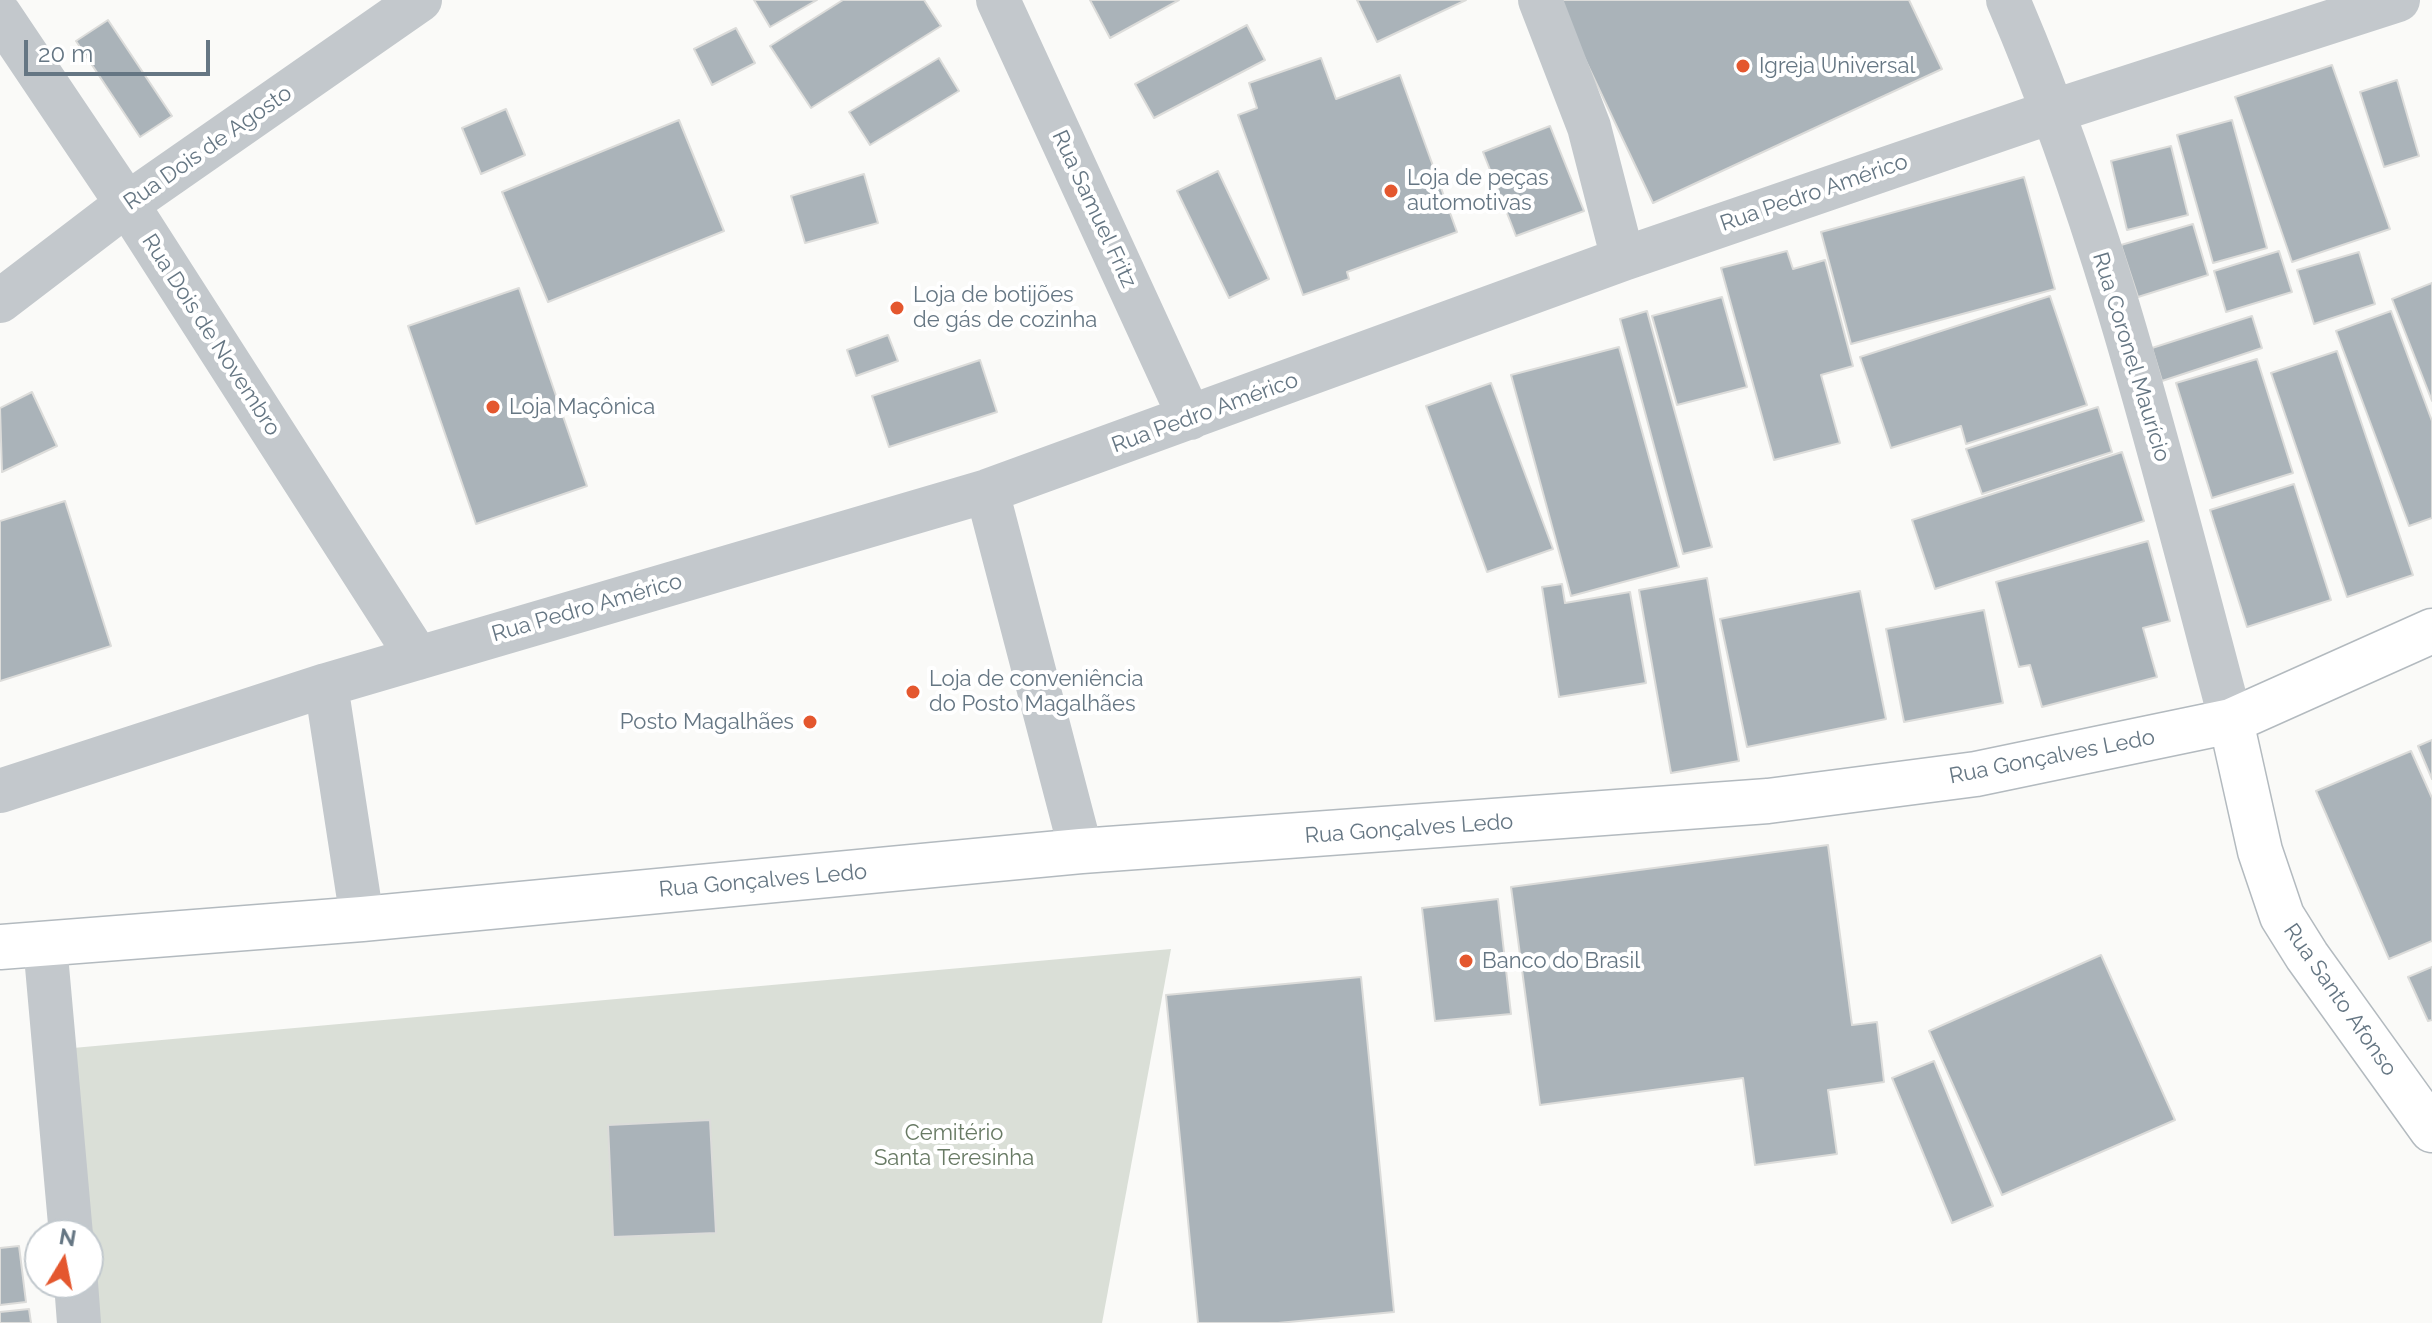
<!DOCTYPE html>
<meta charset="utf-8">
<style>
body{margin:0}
#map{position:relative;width:2432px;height:1323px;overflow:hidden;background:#fafaf8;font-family:Raleway,sans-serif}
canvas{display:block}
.north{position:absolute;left:24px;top:1219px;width:80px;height:80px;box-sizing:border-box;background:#fff;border:2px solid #c1c8cd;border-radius:50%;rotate:10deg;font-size:22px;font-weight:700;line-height:32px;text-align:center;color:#657683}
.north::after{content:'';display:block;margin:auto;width:28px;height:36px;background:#e4572e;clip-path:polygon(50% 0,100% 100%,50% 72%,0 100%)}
.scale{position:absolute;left:24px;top:40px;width:186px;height:36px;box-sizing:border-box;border:4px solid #657683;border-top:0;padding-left:10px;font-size:24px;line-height:28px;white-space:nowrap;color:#657683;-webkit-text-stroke:6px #fff;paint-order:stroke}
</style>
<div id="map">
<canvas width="2432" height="1323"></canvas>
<div class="north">N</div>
<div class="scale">20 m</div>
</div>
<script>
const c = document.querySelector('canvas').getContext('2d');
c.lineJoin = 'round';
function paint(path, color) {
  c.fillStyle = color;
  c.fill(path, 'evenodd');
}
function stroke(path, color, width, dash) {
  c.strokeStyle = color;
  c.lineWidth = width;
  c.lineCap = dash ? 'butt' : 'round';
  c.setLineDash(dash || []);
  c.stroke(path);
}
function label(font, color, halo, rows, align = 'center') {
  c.font = font + ' Raleway,sans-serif';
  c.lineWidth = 8;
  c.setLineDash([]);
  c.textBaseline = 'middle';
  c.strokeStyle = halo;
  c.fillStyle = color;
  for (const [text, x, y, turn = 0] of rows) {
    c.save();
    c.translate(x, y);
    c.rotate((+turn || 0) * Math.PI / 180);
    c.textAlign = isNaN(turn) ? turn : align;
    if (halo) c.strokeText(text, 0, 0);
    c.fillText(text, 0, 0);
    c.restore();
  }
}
paint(new Path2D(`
 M 1171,949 L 1102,1323 L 100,1323 L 73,1048 Z`), '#dadfd7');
const building = new Path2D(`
 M 754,0 L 817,0 L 770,27 Z
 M 843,0 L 924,0 L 941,26 L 811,108 L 770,46 Z
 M 1090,0 L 1179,0 L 1110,38 Z
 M 1357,0 L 1466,0 L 1377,42 Z
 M 1557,0 L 1909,0 L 1942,69 L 1653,203 Z
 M 108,20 L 172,116 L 140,137 L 76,41 Z
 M 1247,25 L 1265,60 L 1154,118 L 1135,84 Z
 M 736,28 L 755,63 L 712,85 L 694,49 Z
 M 939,58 L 959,91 L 870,145 L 849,112 Z
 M 1321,58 L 1336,99 L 1400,75 L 1457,232 L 1347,272 L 1349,279 L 1303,295 L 1238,115 L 1257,108 L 1249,83 Z
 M 2332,65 L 2390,229 L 2292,262 L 2235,97 Z
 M 2397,80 L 2419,156 L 2384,167 L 2360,92 Z
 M 506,109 L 525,155 L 481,174 L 462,128 Z
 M 679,120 L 724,231 L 548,302 L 502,192 Z
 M 2232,120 L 2267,248 L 2213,263 L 2177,135 Z
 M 1550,126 L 1584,211 L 1516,236 L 1483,152 Z
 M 2171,146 L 2188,215 L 2127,230 L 2111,161 Z
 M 1218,171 L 1269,279 L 1229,298 L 1177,191 Z
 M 864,174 L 878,223 L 805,243 L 791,196 Z
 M 2024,177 L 2055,289 L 1851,344 L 1821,232 Z
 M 2193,224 L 2208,275 L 2138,297 L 2121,245 Z
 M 1787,251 L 1793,269 L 1825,260 L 1853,366 L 1821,375 L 1840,443 L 1774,460 L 1721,268 Z
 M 2279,251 L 2292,292 L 2226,312 L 2214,271 Z
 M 2359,252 L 2375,304 L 2314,324 L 2297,270 Z
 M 2432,283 L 2432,401 L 2392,299 Z
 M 519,288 L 587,486 L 476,524 L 408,326 Z
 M 2050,296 L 2087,405 L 1966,444 L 1961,426 L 1891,448 L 1860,357 Z
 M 1722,297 L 1747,387 L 1677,405 L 1652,316 Z
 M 1647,311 L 1712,547 L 1683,554 L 1620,319 Z
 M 2391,311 L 2432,421 L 2432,518 L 2409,526 L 2336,331 Z
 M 2252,316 L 2262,348 L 2162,381 L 2152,348 Z
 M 888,335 L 898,361 L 856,376 L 847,350 Z
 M 1619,347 L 1679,567 L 1571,596 L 1511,375 Z
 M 2337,351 L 2413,575 L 2347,597 L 2271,373 Z
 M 2257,359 L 2293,473 L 2212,498 L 2176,383 Z
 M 980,360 L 997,412 L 889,447 L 872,396 Z
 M 1491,383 L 1553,549 L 1487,572 L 1426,406 Z
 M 32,392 L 57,446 L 2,472 L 0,408 Z
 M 2098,407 L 2112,452 L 1982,494 L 1966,449 Z
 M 2122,452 L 2144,521 L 1935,589 L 1912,520 Z
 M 2294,484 L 2331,600 L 2247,627 L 2210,510 Z
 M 65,501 L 111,646 L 0,681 L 0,521 Z
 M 2148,541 L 2170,621 L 2143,628 L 2157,677 L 2042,707 L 2030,665 L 2019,667 L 1996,582 Z
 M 1707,578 L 1739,761 L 1671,773 L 1639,590 Z
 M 1562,584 L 1565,603 L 1630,592 L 1646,683 L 1559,697 L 1542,587 Z
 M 1860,591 L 1886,719 L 1747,747 L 1720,619 Z
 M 1984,610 L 2003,703 L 1904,722 L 1886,629 Z
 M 2432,740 L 2432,779 L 2418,746 Z
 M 2411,751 L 2432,798 L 2432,941 L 2389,959 L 2316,791 Z
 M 1828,845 L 1852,1025 L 1877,1022 L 1884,1082 L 1828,1090 L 1837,1154 L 1755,1165 L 1743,1078 L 1540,1105 L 1511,887 Z
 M 1498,899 L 1511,1014 L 1435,1021 L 1422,908 Z
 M 2101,955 L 2175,1120 L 2002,1195 L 1929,1031 Z
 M 2432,967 L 2432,1020 L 2428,1021 L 2408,977 Z
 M 1361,977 L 1394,1312 L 1278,1323 L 1198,1323 L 1166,995 Z
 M 1934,1061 L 1993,1206 L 1952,1223 L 1892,1078 Z
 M 710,1120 L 716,1233 L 613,1237 L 608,1125 Z
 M 19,1246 L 26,1302 L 0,1305 L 0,1248 Z
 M 29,1309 L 31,1323 L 0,1323 L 0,1312 Z`);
paint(building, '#aab3b9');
stroke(building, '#dcdcda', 2);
const secondary = new Path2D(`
 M 2231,721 L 2260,851 L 2282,916 L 2307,956 L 2432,1130
 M 0,947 L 362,919 L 1081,851 L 1768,801 L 1976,774 L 2231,721 L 2432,631`);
stroke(secondary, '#b3babf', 47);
stroke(new Path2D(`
 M 998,0 L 1190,418
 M 1540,0 L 1589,127 L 1623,259
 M 2008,0 C 2108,232 2166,478 2231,721
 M 0,15 L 127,204 L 418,658
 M 0,301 L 127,204 L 420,0
 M 987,491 L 1081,851
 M 326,685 L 362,919
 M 0,791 L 326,685 L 987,491 L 1623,259 L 2054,111 L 2398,0
 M 45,944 L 71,1235
 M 76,1283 L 79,1323`), '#c3c8cc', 44);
stroke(secondary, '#fff', 44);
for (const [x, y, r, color] of [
 [1743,66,8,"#e4572e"],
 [1391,191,8,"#e4572e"],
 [897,308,8,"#e4572e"],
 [493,407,8,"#e4572e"],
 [913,692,8,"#e4572e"],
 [810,722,8,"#e4572e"],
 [1466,961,8,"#e4572e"]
]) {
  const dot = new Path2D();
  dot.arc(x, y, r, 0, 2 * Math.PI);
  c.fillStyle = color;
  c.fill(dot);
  stroke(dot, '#fff', 3);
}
label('22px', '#657683', '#fff', [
 ["Igreja Universal",1759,66],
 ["Loja de peças",1407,178],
 ["automotivas",1407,203],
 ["Loja de botijões",913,295],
 ["de gás de cozinha",913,320],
 ["Loja Maçônica",509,407],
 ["Loja de conveniência",929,679],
 ["do Posto Magalhães",929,704],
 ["Posto Magalhães",794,722,"right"],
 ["Banco do Brasil",1482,961]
], 'left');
label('22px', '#657683', '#fff', [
 ["Rua Dois de Agosto",208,148,-35],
 ["Rua Pedro Américo",1814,193,-19],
 ["Rua Samuel Fritz",1094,209,65],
 ["Rua Dois de Novembro",211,335,57],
 ["Rua Coronel Maurício",2131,357,73],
 ["Rua Pedro Américo",1205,413,-20],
 ["Rua Pedro Américo",587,608,-16],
 ["Rua Gonçalves Ledo",2052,757,-11],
 ["Rua Gonçalves Ledo",1409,829,-4],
 ["Rua Gonçalves Ledo",763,881,-5],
 ["Rua Santo Afonso",2340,1000,55]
]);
label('22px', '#687a64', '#fff', [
 ["Cemitério",954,1133],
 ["Santa Teresinha",954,1158]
]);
</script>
